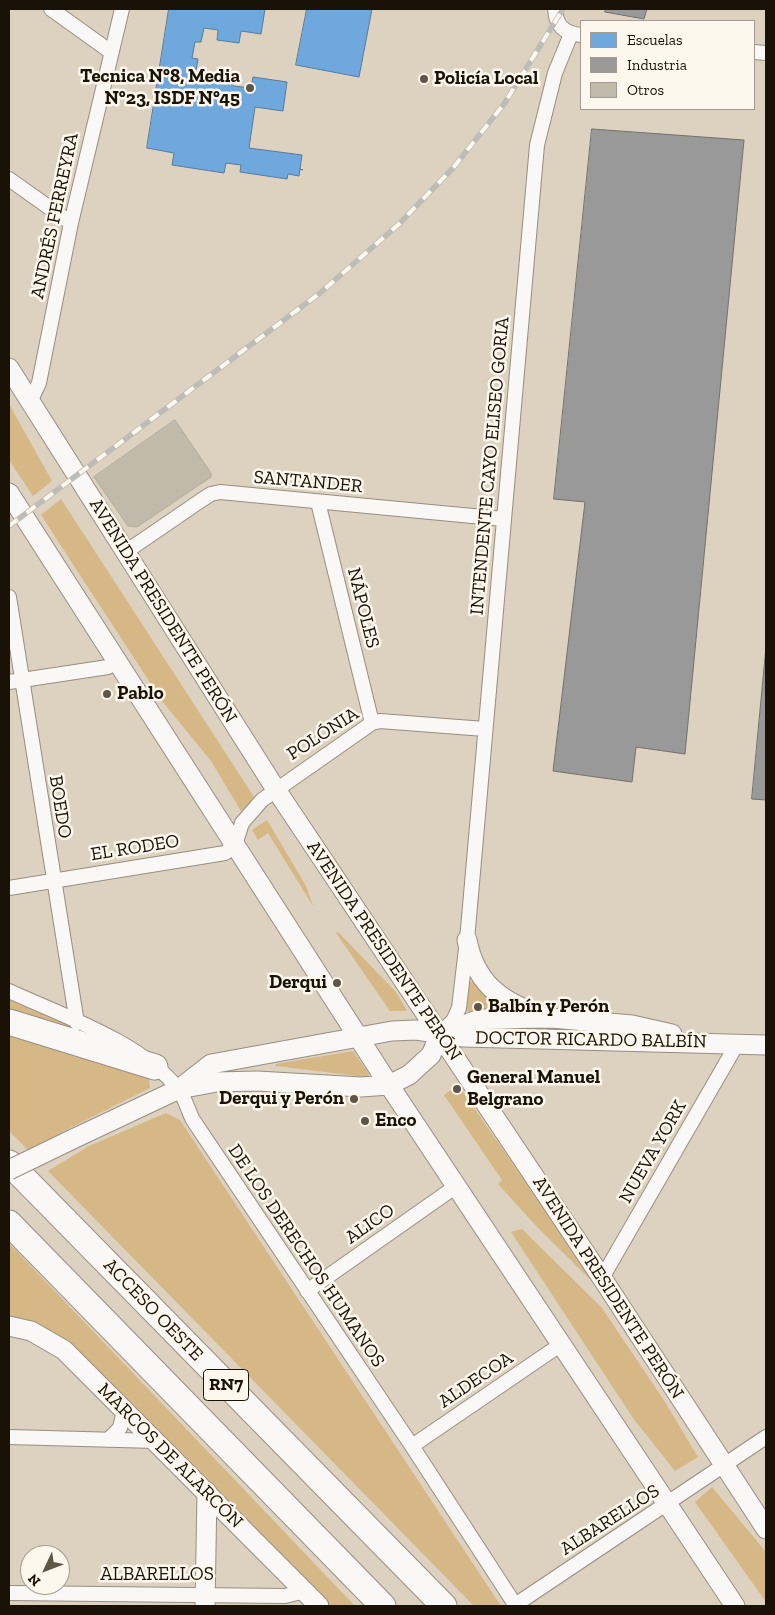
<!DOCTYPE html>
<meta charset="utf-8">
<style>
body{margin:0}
#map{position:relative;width:775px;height:1615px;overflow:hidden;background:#ddd1c0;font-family:"Zilla Slab",serif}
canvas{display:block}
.frame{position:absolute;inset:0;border:10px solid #1a1206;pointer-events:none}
.legend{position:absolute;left:580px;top:20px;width:175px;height:90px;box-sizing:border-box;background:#fef7ed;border:1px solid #a39b91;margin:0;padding:6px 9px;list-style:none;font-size:15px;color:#1a1206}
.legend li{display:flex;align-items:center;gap:10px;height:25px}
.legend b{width:25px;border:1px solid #a39b91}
.north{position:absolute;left:20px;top:1545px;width:50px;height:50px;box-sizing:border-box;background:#fef7ed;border:1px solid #a39b91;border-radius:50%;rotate:227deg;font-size:14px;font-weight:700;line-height:20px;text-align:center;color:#1a1206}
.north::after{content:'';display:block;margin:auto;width:18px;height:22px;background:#5e5547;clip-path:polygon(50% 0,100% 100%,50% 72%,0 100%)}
</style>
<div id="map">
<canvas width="775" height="1615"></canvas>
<div class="frame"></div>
<ul class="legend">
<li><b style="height:14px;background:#6fa8dc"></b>Escuelas</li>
<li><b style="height:14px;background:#999"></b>Industria</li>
<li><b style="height:14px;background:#c1baab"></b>Otros</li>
</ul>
<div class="north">N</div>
</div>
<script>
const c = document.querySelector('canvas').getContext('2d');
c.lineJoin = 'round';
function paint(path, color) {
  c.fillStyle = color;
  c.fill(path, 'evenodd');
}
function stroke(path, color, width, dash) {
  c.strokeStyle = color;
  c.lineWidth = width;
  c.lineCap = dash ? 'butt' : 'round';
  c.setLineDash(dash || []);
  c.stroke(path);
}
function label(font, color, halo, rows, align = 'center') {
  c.font = font + ' "Zilla Slab",serif';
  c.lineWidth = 5;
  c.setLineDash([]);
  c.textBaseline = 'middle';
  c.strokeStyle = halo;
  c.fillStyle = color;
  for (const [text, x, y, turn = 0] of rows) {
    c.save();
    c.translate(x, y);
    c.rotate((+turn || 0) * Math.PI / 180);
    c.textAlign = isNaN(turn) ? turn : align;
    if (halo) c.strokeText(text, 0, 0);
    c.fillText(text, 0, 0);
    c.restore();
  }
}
paint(new Path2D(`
 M 9,404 L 52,481 L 33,496 L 9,460 Z
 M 61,499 L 256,800 L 241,811 L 211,761 L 162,701 L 41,515 Z
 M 267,820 L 306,886 L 313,906 L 268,833 L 258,840 L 252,830 Z
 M 338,932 L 396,992 L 407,1011 L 390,1011 L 336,933 Z
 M 476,981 L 511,1013 L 473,1013 L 466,1011 L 470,982 Z
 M 9,1000 L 87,1033 L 9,1011 Z
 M 14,1034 L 149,1078 L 150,1088 L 68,1129 L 30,1152 L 9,1131 L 9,1036 Z
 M 353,1051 L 369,1074 L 367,1077 L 275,1066 L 276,1064 Z
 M 458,1085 L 601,1290 L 538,1228 L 498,1184 L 502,1180 L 444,1095 Z
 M 166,1113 L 180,1120 L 501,1606 L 474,1606 L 48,1171 L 89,1146 Z
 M 522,1229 L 602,1308 L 665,1402 L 698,1457 L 675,1471 L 633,1418 L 511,1232 Z
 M 9,1243 L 355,1606 L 327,1606 L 71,1349 L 9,1321 Z
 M 712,1487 L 766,1552 L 766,1602 L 695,1502 Z`), '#d6b786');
const schools = new Path2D(`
 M 169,9 L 265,9 L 261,34 L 241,31 L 239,43 L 217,40 L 218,30 L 204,28 L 201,42 L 195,42 L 192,58 L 198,59 L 196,70 L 190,69 L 190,71 L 234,77 L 233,86 L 251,88 L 253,77 L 287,82 L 283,111 L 255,107 L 249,148 L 302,155 L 300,169 L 303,170 L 300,169 L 299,176 L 288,174 L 287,179 L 240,172 L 241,165 L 226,163 L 224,173 L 172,165 L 174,153 L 147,148 Z
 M 307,9 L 372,9 L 359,77 L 296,65 Z`);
paint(schools, '#6fa8dc');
stroke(schools, '#567b9c', 1);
const industry = new Path2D(`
 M 606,9 L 647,9 L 644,19 L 605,12 Z
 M 592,129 L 744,140 L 685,754 L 636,747 L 632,782 L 553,771 L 585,502 L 554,499 Z
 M 766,647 L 766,800 L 752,799 Z`);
paint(industry, '#999');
stroke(industry, '#73706d', 1);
const building = new Path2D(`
 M 175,420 L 211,473 L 211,477 L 137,527 L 128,526 L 94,477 Z`);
paint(building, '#c1baab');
stroke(building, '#b2ac9d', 1);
const street = new Path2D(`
 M 51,9 L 111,52
 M 555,9 C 556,26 564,33 581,35
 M 754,52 L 766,53
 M 9,179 L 71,223
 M 30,402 L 39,383 L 71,223 L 122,9
 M 318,502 L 372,723
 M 127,551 L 203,499 L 211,494 L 220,492 L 504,519
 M 9,597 L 77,1023
 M 9,682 L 108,667 L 119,662
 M 9,888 L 225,853 L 235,845 L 242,823 L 262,800 L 372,723 L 380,721 L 485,729
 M 9,991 C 61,1015 143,1043 178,1089 C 185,1097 188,1111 193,1120 L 412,1446 L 516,1606
 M 442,1031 L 453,1021 L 459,1008 L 467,940 L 537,145 L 555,73 L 571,34
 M 602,1278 L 737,1044
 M 307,1291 L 455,1187
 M 9,1437 L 156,1441
 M 108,1440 L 120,1428 L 124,1410
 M 412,1446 L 560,1345
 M 9,1593 L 285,1596 L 305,1591
 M 515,1605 L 766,1437`);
const secondary = new Path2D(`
 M 9,368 L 275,788 L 602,1278 L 766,1529
 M 9,493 L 389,1085 L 735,1606
 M 467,940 C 475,981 499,1001 538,1014
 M 440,1034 L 480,1019 L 551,1018 L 632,1025 L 672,1034
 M 179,1089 L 211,1064 L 392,1031 L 416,1030 L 464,1037 L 766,1045
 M 73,1139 L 179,1089 L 217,1082 L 257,1081 L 361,1087 L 389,1085 L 409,1075 L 431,1055 L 440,1034
 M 9,1326 L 31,1331 L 64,1350 L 319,1606
 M 205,1606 L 207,1492`);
const highway = new Path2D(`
 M 9,1022 L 155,1067
 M 9,1163 L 444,1606
 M 9,1223 L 383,1606`);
stroke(street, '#988e81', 16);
stroke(secondary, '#988e81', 21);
stroke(highway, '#988e81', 27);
stroke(street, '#faf8f6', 14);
stroke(secondary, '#faf8f6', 19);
stroke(highway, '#faf8f6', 25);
const rail = new Path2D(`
 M 9,526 L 320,293 L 398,225 L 453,168 L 504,104 L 563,9`);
stroke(rail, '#bebcb7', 5.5);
stroke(rail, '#fef7ed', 4, [11]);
const secondaryBridge = new Path2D(`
 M 9,1170 L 73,1139`);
stroke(secondaryBridge, '#988e81', 21, []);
stroke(secondaryBridge, '#faf8f6', 19);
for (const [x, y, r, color] of [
 [424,79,5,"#5e5547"],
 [250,88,5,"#5e5547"],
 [107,694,5,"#5e5547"],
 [337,983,5,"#5e5547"],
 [478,1007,5,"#5e5547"],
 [457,1089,5,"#5e5547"],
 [354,1099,5,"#5e5547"],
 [365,1121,5,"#5e5547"]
]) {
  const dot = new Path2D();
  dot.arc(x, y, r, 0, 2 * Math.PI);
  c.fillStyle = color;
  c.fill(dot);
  stroke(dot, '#fef7ed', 2);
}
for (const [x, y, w] of [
 [226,1385,45]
]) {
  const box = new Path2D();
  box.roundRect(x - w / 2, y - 15.5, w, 31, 4);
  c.fillStyle = '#fef7ed';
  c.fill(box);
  stroke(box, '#1a1206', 1);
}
label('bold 18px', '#1a1206', null, [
 ["RN7",226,1385]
]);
label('bold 19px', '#1a1206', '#fef7ed', [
 ["Tecnica N°8, Media",240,77,"right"],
 ["N°23, ISDF N°45",240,99,"right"],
 ["Policía Local",434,79],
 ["Pablo",117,694],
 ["Derqui",327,983,"right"],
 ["Balbín y Perón",488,1007],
 ["General Manuel",467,1078],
 ["Belgrano",467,1100],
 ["Derqui y Perón",344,1099,"right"],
 ["Enco",375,1121]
], 'left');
label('19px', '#1a1206', '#fef7ed', [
 ["ANDRÉS FERREYRA",55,216,-78],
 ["INTENDENTE CAYO ELISEO GORIA",490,466,-85],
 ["SANTANDER",308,482,5],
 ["NÁPOLES",363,608,76],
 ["AVENIDA PRESIDENTE PERÓN",163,611,58],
 ["POLÓNIA",323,734,-33],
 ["BOEDO",60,807,81],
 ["EL RODEO",135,848,-9],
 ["AVENIDA PRESIDENTE PERÓN",384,951,56],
 ["DOCTOR RICARDO BALBÍN",591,1040,1],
 ["NUEVA YORK",653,1152,-60],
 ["ALICO",370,1224,-35],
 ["DE LOS DERECHOS HUMANOS",306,1256,56],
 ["AVENIDA PRESIDENTE PERÓN",608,1288,57],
 ["ACCESO OESTE",153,1310,46],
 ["ALDECOA",476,1380,-34],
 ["MARCOS DE ALARCÓN",170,1456,45],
 ["ALBARELLOS",610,1520,-33],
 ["ALBARELLOS",157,1575]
]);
</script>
